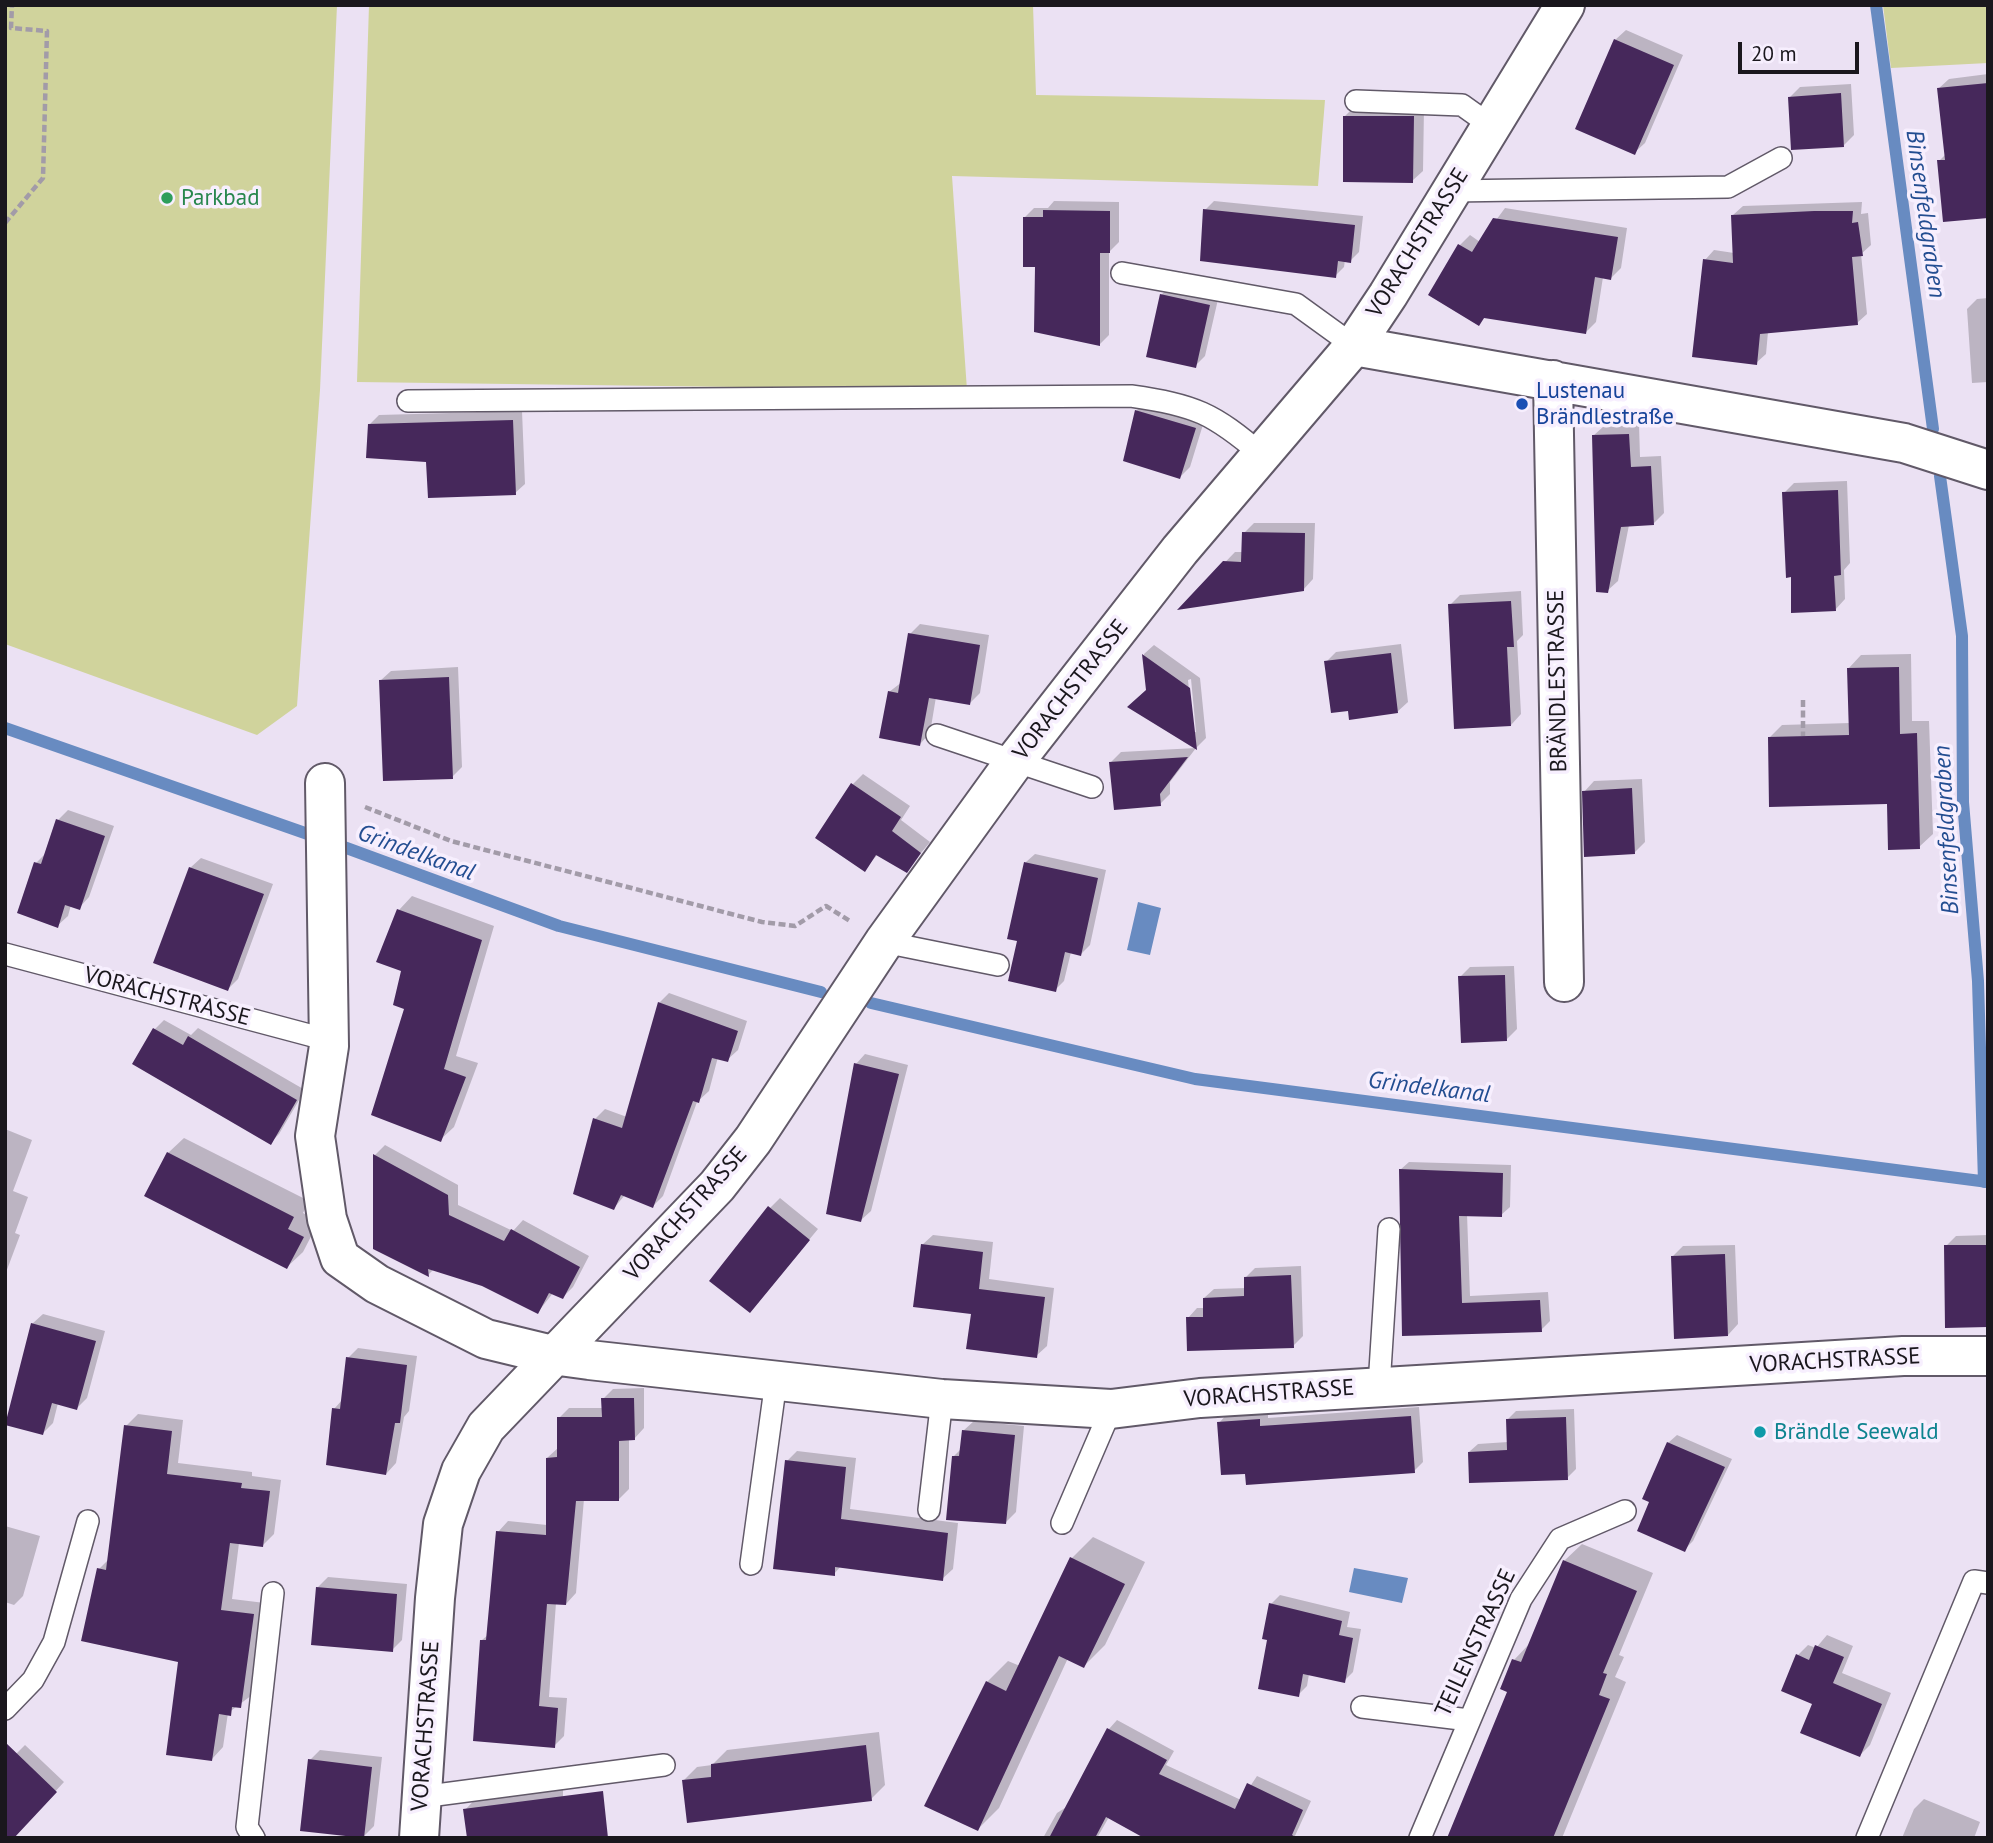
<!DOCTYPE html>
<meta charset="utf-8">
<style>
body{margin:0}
#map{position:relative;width:1993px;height:1843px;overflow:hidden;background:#ebe1f3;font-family:"PT Sans",sans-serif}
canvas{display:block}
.frame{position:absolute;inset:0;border:7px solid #1a171d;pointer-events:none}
.scale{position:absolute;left:1738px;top:42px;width:121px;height:32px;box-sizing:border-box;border:4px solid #1a171d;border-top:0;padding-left:9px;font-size:21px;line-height:24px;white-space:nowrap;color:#1a171d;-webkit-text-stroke:5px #f7effe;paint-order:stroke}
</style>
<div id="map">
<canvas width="1993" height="1843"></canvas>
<div class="frame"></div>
<div class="scale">20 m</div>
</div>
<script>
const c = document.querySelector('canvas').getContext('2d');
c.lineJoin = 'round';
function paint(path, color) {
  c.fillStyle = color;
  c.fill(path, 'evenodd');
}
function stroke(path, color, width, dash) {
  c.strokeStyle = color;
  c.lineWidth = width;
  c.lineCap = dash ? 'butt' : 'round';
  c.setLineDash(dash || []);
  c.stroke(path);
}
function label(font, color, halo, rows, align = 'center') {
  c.font = font + ' "PT Sans",sans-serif';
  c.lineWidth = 7;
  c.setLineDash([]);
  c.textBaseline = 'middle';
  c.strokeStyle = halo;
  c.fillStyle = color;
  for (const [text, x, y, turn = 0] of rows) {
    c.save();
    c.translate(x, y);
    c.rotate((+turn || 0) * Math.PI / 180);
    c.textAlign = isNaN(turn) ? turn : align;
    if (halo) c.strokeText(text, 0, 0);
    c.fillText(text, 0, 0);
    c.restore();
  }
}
paint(new Path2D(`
 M 5,5 L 337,5 L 320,390 L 297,706 L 257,735 L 5,644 Z
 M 369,5 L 1033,5 L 1036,95 L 1325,100 L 1318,186 L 952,176 L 967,390 L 357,382 Z
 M 1883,5 L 1988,5 L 1988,63 L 1891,68 Z`), '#d0d39c');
paint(new Path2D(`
 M 1138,902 L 1161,908 L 1150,955 L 1127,950 Z
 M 1354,1568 L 1408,1578 L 1402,1603 L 1349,1592 Z`), '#688bc1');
paint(new Path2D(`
 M 1626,30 L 1683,55 L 1645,143 L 1634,153 L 1615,40 Z
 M 1988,74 L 1988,216 L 1939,161 L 1946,154 L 1938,89 L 1949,79 Z
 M 1851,84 L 1854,135 L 1844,145 L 1790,97 L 1800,87 Z
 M 1355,106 L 1424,107 L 1423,171 L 1412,181 L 1345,116 Z
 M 1054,201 L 1119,202 L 1119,242 L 1109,252 L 1109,335 L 1100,344 L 1025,217 L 1034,208 L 1048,208 Z
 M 1214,201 L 1363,216 L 1359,252 L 1350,261 L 1345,260 L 1344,267 L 1335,276 L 1205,210 Z
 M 1862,202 L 1861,214 L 1868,213 L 1871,245 L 1861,254 L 1867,314 L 1857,323 L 1768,332 L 1766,354 L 1756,363 L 1705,260 L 1714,250 L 1734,253 L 1733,215 L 1743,206 Z
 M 1505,208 L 1627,228 L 1621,268 L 1611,278 L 1603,277 L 1596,322 L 1586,332 L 1486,316 L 1479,324 L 1460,245 L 1470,235 L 1480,242 Z
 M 1172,285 L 1219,295 L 1205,356 L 1195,366 L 1161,295 Z
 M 1988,298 L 1988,382 L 1972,383 L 1967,309 L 1977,299 Z
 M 1146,401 L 1205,418 L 1190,467 L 1180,477 L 1136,411 Z
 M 522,411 L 525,484 L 515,493 L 428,460 L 369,425 L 379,415 Z
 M 1639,424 L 1640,457 L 1661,456 L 1664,513 L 1654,523 L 1629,525 L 1618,581 L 1607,591 L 1593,436 L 1604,426 Z
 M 1847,481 L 1850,563 L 1844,570 L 1845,599 L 1835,610 L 1792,576 L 1784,493 L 1794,483 Z
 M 1254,523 L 1315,523 L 1313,579 L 1303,590 L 1182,607 L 1235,552 L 1243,552 L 1244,533 Z
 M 1521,591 L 1523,635 L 1517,641 L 1521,714 L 1511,725 L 1450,605 L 1460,595 Z
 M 920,624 L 989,635 L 980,693 L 970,703 L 936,697 L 930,733 L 920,744 L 889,692 L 902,682 L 910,634 Z
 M 1401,644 L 1408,702 L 1397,712 L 1349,709 L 1326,662 L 1336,652 Z
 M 1154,645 L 1200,678 L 1206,738 L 1196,748 L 1147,690 L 1144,654 ZM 1191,679 L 1196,732 L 1193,732 L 1188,680 Z
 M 1911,654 L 1912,721 L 1929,721 L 1933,834 L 1919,847 L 1888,802 L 1769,738 L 1782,725 L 1850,723 L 1848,669 L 1861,655 Z
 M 458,667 L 462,767 L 452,777 L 380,681 L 391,671 Z
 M 1196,748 L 1170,782 L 1170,794 L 1160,804 L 1111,762 L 1121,752 Z
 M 863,774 L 910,806 L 901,820 L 930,842 L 907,870 L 878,854 L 865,869 L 853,784 Z
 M 1642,779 L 1645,842 L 1634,853 L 1584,792 L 1594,781 Z
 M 68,810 L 114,826 L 89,897 L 79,908 L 71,905 L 68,916 L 57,926 L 36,863 L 47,852 L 58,820 Z
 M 1035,854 L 1106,870 L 1090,945 L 1081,954 L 1071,952 L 1064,981 L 1055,990 L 1019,940 L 1026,862 Z
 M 201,858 L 273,884 L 238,979 L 228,989 L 190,868 Z
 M 412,896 L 494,926 L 456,1056 L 478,1063 L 454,1127 L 440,1140 L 406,1008 L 399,910 Z
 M 1514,966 L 1517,1029 L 1507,1039 L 1460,977 L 1470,967 Z
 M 669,993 L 747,1021 L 738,1050 L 727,1060 L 718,1057 L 709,1091 L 697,1102 L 663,1196 L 653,1206 L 625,1195 L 614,1208 L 595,1119 L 605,1109 L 627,1117 L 659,1003 Z
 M 164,1020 L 191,1035 L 198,1028 L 305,1090 L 279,1134 L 270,1143 L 134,1064 L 155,1029 Z
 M 865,1054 L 908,1065 L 871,1211 L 861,1220 L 856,1064 Z
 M 5,1129 L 32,1140 L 13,1191 L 28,1197 L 15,1233 L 20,1235 L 5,1275 Z
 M 184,1138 L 309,1201 L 303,1213 L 319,1221 L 303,1252 L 287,1267 L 168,1153 Z
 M 385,1145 L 458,1185 L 458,1205 L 513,1231 L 523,1220 L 589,1256 L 573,1287 L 563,1297 L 553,1293 L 538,1312 L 482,1285 L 434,1269 L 428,1275 L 375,1248 L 375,1155 Z
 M 1409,1162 L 1511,1165 L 1510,1207 L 1501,1215 L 1467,1214 L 1470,1296 L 1548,1292 L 1550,1321 L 1541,1330 L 1404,1335 L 1400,1170 Z
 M 780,1198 L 818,1229 L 750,1311 L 770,1208 Z
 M 933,1235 L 993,1242 L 989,1279 L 1054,1288 L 1047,1346 L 1036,1356 L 973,1313 L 922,1245 Z
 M 1988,1235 L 1988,1325 L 1946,1246 L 1956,1236 Z
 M 1735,1245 L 1738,1324 L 1728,1335 L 1673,1256 L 1683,1246 Z
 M 1301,1266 L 1303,1336 L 1293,1346 L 1188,1318 L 1197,1308 L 1205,1308 L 1204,1298 L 1214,1289 L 1246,1288 L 1246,1277 L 1255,1268 Z
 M 43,1314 L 105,1331 L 87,1398 L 77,1408 L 58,1403 L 53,1423 L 43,1433 L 32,1324 Z
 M 358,1348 L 417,1356 L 409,1411 L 404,1417 L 396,1463 L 386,1474 L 334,1409 L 343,1399 L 348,1358 Z
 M 644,1388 L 644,1428 L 634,1439 L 629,1439 L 629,1489 L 619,1499 L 584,1499 L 576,1593 L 566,1604 L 556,1603 L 549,1697 L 567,1698 L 564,1736 L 554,1746 L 482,1640 L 489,1634 L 498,1532 L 508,1521 L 547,1525 L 547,1458 L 558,1448 L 559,1418 L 569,1408 L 603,1408 L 603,1399 L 613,1389 Z
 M 1419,1407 L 1423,1462 L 1414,1471 L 1247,1472 L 1219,1423 L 1227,1414 L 1268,1411 L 1268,1418 Z
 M 1574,1409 L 1576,1469 L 1567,1478 L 1469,1452 L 1478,1444 L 1508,1442 L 1507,1420 L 1516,1411 Z
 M 138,1414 L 183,1420 L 178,1463 L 252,1472 L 252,1476 L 281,1480 L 274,1534 L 262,1546 L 239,1543 L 232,1599 L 265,1603 L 252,1695 L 228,1713 L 223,1747 L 212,1759 L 180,1660 L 99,1569 L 109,1559 L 126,1426 Z
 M 974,1421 L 1024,1426 L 1016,1512 L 1006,1522 L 954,1456 L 962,1448 L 963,1431 Z
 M 1677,1435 L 1732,1459 L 1693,1541 L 1684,1550 L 1652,1502 L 1668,1443 Z
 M 797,1451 L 856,1458 L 850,1509 L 958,1523 L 953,1569 L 942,1579 L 841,1566 L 834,1574 L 787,1461 Z
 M 5,1526 L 40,1536 L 23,1596 L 14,1605 L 5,1602 Z
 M 1093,1537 L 1145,1562 L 1105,1645 L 1084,1666 L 1068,1658 L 999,1808 L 978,1829 L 987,1682 L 1008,1661 L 1020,1666 L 1072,1558 Z
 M 1582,1544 L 1653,1573 L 1619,1655 L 1624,1657 L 1615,1677 L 1626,1682 L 1562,1838 L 1449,1838 L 1509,1691 L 1514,1660 L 1531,1642 L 1564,1561 Z
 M 328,1577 L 407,1584 L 402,1640 L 392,1650 L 317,1588 Z
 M 1280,1595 L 1350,1612 L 1347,1627 L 1361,1629 L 1353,1672 L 1344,1681 L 1309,1674 L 1307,1686 L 1298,1695 L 1269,1638 L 1271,1604 Z
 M 1827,1635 L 1853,1646 L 1842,1673 L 1891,1693 L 1870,1745 L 1860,1755 L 1798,1655 L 1808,1645 L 1816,1648 Z
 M 1117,1720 L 1174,1751 L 1166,1765 L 1241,1800 L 1257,1776 L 1311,1801 L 1294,1838 L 1109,1817 L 1097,1838 L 1043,1838 L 1057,1813 L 1068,1806 L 1109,1729 Z
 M 879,1732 L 885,1785 L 871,1799 L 683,1781 L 697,1767 L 712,1765 L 727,1750 Z
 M 25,1745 L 64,1782 L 12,1838 L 5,1765 Z
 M 320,1750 L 382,1757 L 374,1826 L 363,1837 L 310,1760 Z
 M 563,1783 L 563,1838 L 465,1810 L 480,1794 Z
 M 1924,1799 L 1980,1822 L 1974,1838 L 1902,1838 L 1914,1809 Z`), '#0003');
stroke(new Path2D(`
 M 1876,5 L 1933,429
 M 1940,476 L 1962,636 L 1963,802 L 1978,981 L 1984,1182
 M 5,728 L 322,839 L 559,926 L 821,992
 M 871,1003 L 1195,1079 L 1988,1182`), '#688bc1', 12);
paint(new Path2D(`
 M 1614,39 L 1674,65 L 1635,155 L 1575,129 Z
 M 1988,83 L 1988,218 L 1943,222 L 1937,160 L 1945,160 L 1937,88 Z
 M 1841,93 L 1844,147 L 1791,150 L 1788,97 Z
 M 1343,116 L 1414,116 L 1413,183 L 1343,182 Z
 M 1203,209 L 1355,225 L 1351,263 L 1338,261 L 1336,278 L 1200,261 Z
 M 1043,210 L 1110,211 L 1110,253 L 1100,253 L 1100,346 L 1034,332 L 1035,267 L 1023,267 L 1023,217 L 1043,217 Z
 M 1814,211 L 1853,211 L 1852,223 L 1858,222 L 1863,256 L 1852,257 L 1858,325 L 1760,334 L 1757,365 L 1692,357 L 1703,259 L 1733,263 L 1731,215 Z
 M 1493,218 L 1618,237 L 1611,280 L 1595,277 L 1586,334 L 1484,318 L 1479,326 L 1428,295 L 1458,244 L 1472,252 Z
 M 1160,294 L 1210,305 L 1196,368 L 1146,357 Z
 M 1135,410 L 1196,428 L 1180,479 L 1123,461 Z
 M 513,420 L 516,495 L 428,498 L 426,462 L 366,458 L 368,424 Z
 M 1629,434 L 1631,467 L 1651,466 L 1654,525 L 1621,527 L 1608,593 L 1596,592 L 1592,435 Z
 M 1838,490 L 1841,575 L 1834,576 L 1836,611 L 1791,613 L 1791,577 L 1786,578 L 1782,492 Z
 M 1242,532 L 1305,533 L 1304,591 L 1177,610 L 1223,561 L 1241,562 Z
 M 1511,601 L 1514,647 L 1507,647 L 1511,726 L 1454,729 L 1448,604 Z
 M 908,633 L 980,645 L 970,705 L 929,698 L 920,746 L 879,738 L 888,691 L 898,693 Z
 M 1391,653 L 1398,713 L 1349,720 L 1348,711 L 1331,713 L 1324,661 Z
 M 1142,654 L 1190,688 L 1197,750 L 1127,707 L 1146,690 Z
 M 1899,667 L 1900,734 L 1917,733 L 1920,849 L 1888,850 L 1887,804 L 1769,807 L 1768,737 L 1849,735 L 1847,668 Z
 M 449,677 L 453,779 L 383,781 L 379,680 Z
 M 1188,757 L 1160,794 L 1161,806 L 1114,810 L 1109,762 Z
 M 851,783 L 901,817 L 892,831 L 921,853 L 907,873 L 876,855 L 865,872 L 815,838 Z
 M 1632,788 L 1635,854 L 1584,857 L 1582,791 Z
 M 56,819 L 105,836 L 80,910 L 65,905 L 58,928 L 17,913 L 34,862 L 41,864 Z
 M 1024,862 L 1098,878 L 1081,956 L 1065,952 L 1056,992 L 1008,981 L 1017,941 L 1007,939 Z
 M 189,867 L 264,894 L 228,991 L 153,963 Z
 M 397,909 L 482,940 L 444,1069 L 466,1077 L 441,1142 L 371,1115 L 404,1009 L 393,1005 L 401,971 L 376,962 Z
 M 1505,975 L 1507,1041 L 1461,1043 L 1458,976 Z
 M 658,1002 L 738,1031 L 728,1062 L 712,1058 L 699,1103 L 693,1101 L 653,1208 L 621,1195 L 614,1210 L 573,1194 L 593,1118 L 622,1128 Z
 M 153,1028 L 183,1045 L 188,1036 L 297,1100 L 271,1145 L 132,1064 Z
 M 854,1063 L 899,1074 L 861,1222 L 826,1214 Z
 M 167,1152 L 294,1217 L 288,1229 L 304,1237 L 287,1269 L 144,1196 Z
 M 373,1154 L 448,1195 L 449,1215 L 504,1241 L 511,1229 L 580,1267 L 563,1299 L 549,1293 L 538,1314 L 482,1286 L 428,1269 L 429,1277 L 373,1249 Z
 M 1399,1169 L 1503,1173 L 1502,1217 L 1459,1216 L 1462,1303 L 1540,1300 L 1542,1332 L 1402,1336 Z
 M 768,1206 L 810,1240 L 750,1313 L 709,1281 Z
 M 921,1244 L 983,1252 L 979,1289 L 1045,1297 L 1037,1358 L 966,1349 L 971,1314 L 913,1307 Z
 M 1944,1245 L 1988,1245 L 1988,1327 L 1945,1328 Z
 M 1725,1254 L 1728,1336 L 1674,1339 L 1671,1256 Z
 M 1291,1275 L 1294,1348 L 1187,1351 L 1186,1317 L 1203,1317 L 1203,1298 L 1244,1296 L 1244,1277 Z
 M 31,1323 L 96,1341 L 77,1410 L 52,1403 L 43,1435 L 5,1425 Z
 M 346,1357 L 407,1365 L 400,1423 L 395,1423 L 386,1475 L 326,1465 L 332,1408 L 340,1409 Z
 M 601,1398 L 634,1398 L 635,1440 L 619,1441 L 619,1501 L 576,1501 L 566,1605 L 547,1604 L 539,1706 L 558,1708 L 555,1748 L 473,1741 L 480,1640 L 486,1640 L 496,1531 L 546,1535 L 546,1458 L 557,1457 L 557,1417 L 602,1417 Z
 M 1411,1416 L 1415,1473 L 1246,1485 L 1245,1474 L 1221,1475 L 1217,1422 L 1260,1419 L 1260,1426 Z
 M 1566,1417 L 1568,1480 L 1469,1483 L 1468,1452 L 1507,1450 L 1506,1419 Z
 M 124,1425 L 172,1431 L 167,1474 L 242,1483 L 241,1488 L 270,1491 L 263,1547 L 230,1543 L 221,1610 L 254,1614 L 241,1708 L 232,1707 L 231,1716 L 219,1714 L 212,1761 L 166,1755 L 178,1662 L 81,1641 L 97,1568 L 106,1570 Z
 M 962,1430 L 1015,1435 L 1006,1524 L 946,1520 L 952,1456 L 959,1456 Z
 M 1667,1442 L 1725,1467 L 1685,1552 L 1637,1531 L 1649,1502 L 1642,1499 Z
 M 785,1460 L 846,1467 L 841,1519 L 948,1533 L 943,1581 L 835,1567 L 835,1576 L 773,1569 Z
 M 1070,1557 L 1125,1584 L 1084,1668 L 1059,1656 L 978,1831 L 924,1806 L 986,1681 L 1006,1691 Z
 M 1563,1560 L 1637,1591 L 1603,1673 L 1607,1674 L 1599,1695 L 1610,1699 L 1553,1838 L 1447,1838 L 1507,1692 L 1500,1689 L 1512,1659 L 1521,1662 Z
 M 316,1587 L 397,1594 L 393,1652 L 311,1645 Z
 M 1269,1603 L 1342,1621 L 1339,1635 L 1353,1638 L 1345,1683 L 1303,1674 L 1299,1697 L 1258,1689 L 1267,1640 L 1262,1639 Z
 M 1815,1645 L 1844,1657 L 1833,1683 L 1882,1704 L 1860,1757 L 1800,1733 L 1812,1704 L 1781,1691 L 1796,1654 L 1809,1660 Z
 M 1107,1728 L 1167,1760 L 1159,1774 L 1235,1809 L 1247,1783 L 1303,1810 L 1292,1835 L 1297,1838 L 1144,1838 L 1106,1817 L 1095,1838 L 1049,1838 Z
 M 5,1742 L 57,1792 L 14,1838 L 5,1838 Z
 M 866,1745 L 872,1801 L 687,1823 L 682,1780 L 711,1777 L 711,1764 Z
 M 308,1759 L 372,1767 L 364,1838 L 300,1831 Z
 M 603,1791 L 608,1838 L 467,1838 L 463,1809 Z`), '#46285b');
const lane = new Path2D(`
 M 1356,101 L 1462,105 L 1490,125
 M 1451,191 L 1728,187 L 1781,158
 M 1122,273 L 1296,304 L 1354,346
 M 408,401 L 1131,396 C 1195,405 1213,413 1262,455
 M 937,735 L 1092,787
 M 884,942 L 998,965
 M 5,954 L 328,1040
 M 1379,1386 L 1389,1229
 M 929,1510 L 942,1399
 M 1062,1523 L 1111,1409
 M 751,1564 L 776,1381
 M 1362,1707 L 1469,1720
 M 5,1709 L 33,1680 L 54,1642 L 88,1521
 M 421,1797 L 664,1765
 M 254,1838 L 247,1827 L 273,1593
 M 1420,1838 L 1521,1599 L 1560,1539 L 1625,1511
 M 1867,1838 L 1974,1581 L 1988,1583`);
const street = new Path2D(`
 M 1354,346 L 1904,443 L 1988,470
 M 1553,380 L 1564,982
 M 325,783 L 329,1046 L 315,1136 L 327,1219 L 340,1258 L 377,1284 L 486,1339 L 552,1355 L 589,1360 L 942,1399 L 1111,1409 L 1200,1398 L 1903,1356 L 1988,1356
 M 419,1838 L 435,1598 L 443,1524 L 461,1471 L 486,1427 L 717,1186 L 753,1140 L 884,942 L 1015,761 L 1180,550 L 1354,346 L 1388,295 L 1565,5`);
stroke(lane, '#615968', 24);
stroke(street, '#615968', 42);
stroke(new Path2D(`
 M 5,223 L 43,178 L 47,31 L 11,28 L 12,5
 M 1803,700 L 1803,736
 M 365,807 L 451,841 L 762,922 L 795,926 L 826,906 L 850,921`), '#a29ba8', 4.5, [7, 3.5]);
stroke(lane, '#fff', 21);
stroke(street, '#fff', 38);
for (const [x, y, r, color] of [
 [167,198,7,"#2e9e5b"],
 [1522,404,7,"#1a4fb4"],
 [1760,1432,7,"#0f9aa8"]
]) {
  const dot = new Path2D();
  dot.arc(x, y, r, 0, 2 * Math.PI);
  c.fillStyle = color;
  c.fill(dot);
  stroke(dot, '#f7effe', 2.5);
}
label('23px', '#27864d', '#f7effe', [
 ["Parkbad",181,198]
], 'left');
label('23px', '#1a171d', '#f7effe', [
 ["VORACHSTRASSE",1418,243,-58],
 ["BRÄNDLESTRASSE",1558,681,-91],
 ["VORACHSTRASSE",1071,690,-52],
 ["VORACHSTRASSE",167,997,15],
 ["VORACHSTRASSE",686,1214,-48],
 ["VORACHSTRASSE",1835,1361,-3],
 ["VORACHSTRASSE",1269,1394,-4],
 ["TEILENSTRASSE",1476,1643,-65],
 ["VORACHSTRASSE",426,1726,-86]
]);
label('23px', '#164399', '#f7effe', [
 ["Lustenau",1536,391],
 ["Brändlestraße",1536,417]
], 'left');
label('23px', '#0d838f', '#f7effe', [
 ["Brändle Seewald",1774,1432]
], 'left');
label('italic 24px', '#234d91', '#f7effe', [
 ["Binsenfeldgraben",1925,214,82],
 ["Binsenfeldgraben",1947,830,-93],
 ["Grindelkanal",416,853,20],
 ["Grindelkanal",1429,1088,7]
]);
</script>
